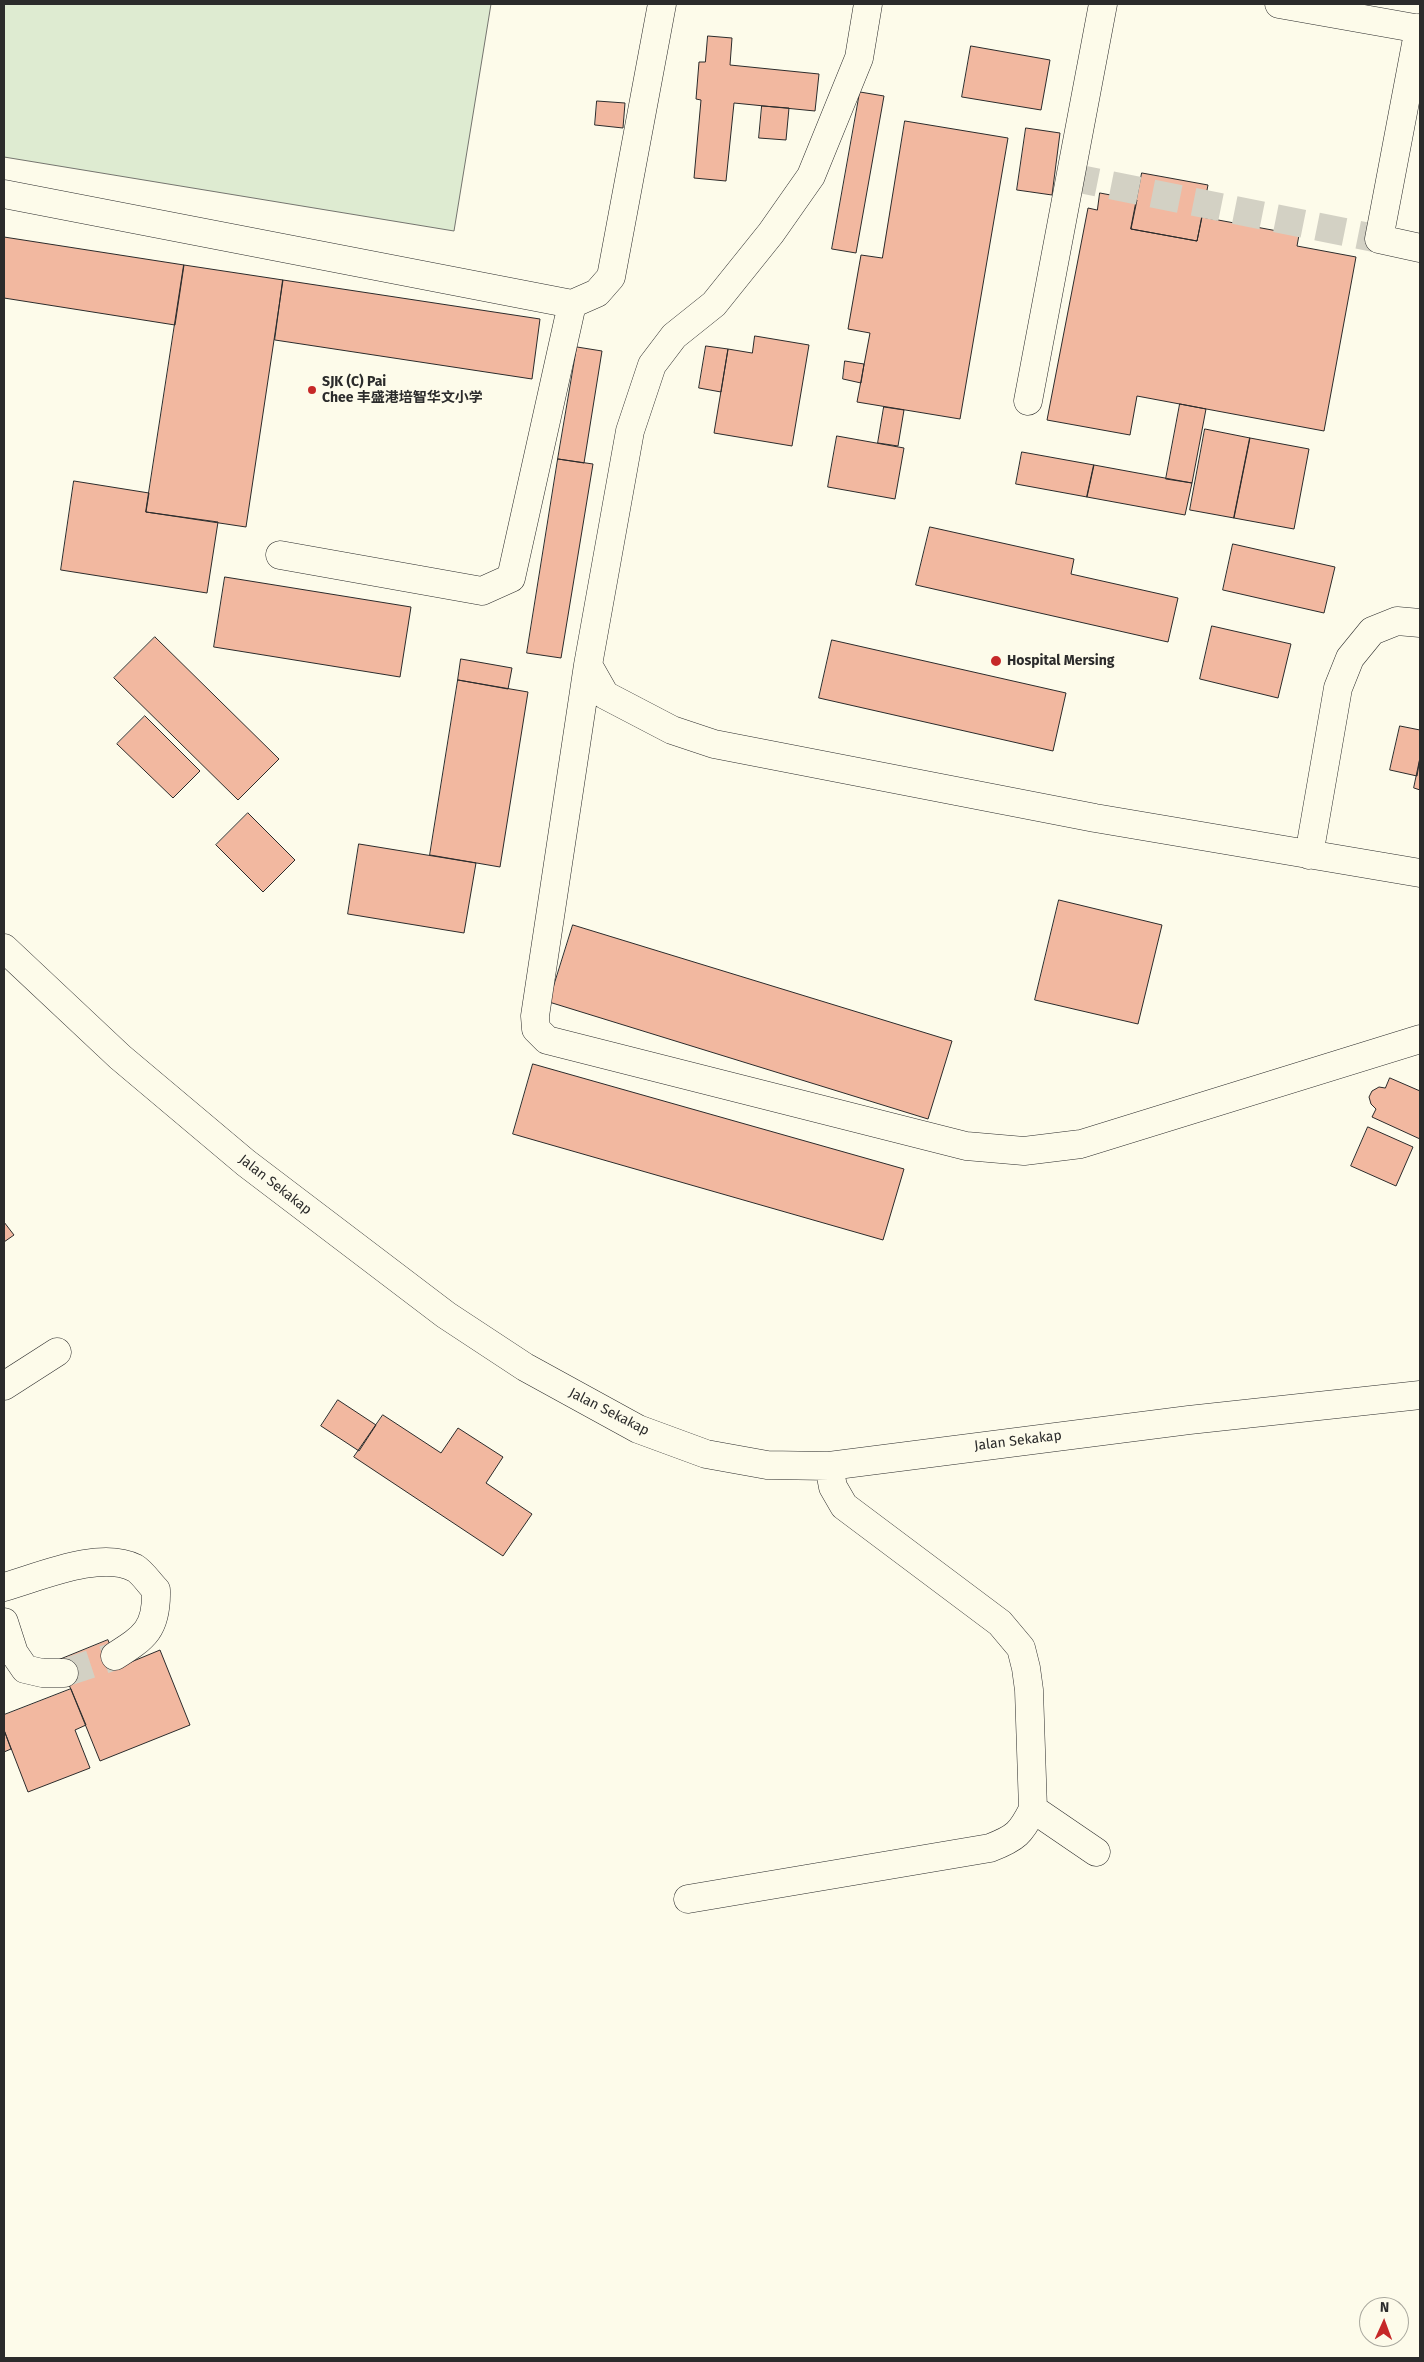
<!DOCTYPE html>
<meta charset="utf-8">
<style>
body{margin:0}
#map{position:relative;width:1424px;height:2362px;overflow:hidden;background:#fdfbea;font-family:"Fira Sans",sans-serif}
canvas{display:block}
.frame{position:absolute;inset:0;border:5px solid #2b2b2b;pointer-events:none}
.north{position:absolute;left:1359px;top:2297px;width:50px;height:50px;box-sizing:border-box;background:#fdfbea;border:1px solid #a9a89e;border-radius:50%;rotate:2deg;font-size:14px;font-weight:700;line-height:20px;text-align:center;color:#2b2b2b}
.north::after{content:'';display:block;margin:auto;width:18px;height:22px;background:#c62828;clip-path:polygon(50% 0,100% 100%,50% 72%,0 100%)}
</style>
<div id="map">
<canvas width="1424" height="2362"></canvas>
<div class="frame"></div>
<div class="north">N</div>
</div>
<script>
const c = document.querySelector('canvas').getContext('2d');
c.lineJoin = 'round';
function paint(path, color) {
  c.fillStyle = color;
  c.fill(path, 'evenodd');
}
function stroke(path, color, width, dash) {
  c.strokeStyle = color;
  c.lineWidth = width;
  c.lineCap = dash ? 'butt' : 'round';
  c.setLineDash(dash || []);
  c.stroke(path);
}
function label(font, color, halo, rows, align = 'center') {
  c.font = font + ' "Fira Sans","Noto Sans SC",sans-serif';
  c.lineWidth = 4;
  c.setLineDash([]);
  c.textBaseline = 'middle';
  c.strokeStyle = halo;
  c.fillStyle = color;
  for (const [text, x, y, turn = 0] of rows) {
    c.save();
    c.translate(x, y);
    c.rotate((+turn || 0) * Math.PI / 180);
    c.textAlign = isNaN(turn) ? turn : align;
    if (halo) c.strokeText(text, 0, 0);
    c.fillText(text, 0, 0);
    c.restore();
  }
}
const green = new Path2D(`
 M 4,4 L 491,4 L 454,231 L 4,157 Z`);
paint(green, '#deebd1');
stroke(green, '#74746e', 1);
const building = new Path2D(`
 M 708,36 L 732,38 L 730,65 L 819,74 L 815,111 L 734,103 L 726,181 L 694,178 L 701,100 L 696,99 L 699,62 L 705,62 Z
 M 971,46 L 1050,60 L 1041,110 L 962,97 Z
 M 860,92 L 884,96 L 856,253 L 832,249 Z
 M 597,101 L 625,103 L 623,128 L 595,125 Z
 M 762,106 L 789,108 L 786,140 L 759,138 Z
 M 905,121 L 1008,138 L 960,419 L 857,402 L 870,333 L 848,329 L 861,255 L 882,258 Z
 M 1026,128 L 1060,133 L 1052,195 L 1017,190 Z
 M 1142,173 L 1208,185 L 1197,241 L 1131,229 Z
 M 1100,193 L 1137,200 L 1131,229 L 1197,241 L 1202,217 L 1299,235 L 1297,246 L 1356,257 L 1324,431 L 1137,396 L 1130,435 L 1047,420 L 1088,208 L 1097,210 Z
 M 4,237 L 184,265 L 175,325 L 4,298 Z
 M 184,265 L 283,280 L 246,527 L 146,512 Z
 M 283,280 L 540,319 L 532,379 L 275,340 Z
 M 755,336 L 809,345 L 792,446 L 714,433 L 728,349 L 752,353 Z
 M 706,346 L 728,349 L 721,392 L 699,388 Z
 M 577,347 L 602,351 L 584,463 L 558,459 Z
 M 845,361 L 864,364 L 861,383 L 843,379 Z
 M 1180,404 L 1206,409 L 1192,483 L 1166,479 Z
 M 884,407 L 904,410 L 898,446 L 878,443 Z
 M 1205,429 L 1250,438 L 1234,518 L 1190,510 Z
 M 837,436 L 904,448 L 895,499 L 828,487 Z
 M 1250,438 L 1309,449 L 1294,529 L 1234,518 Z
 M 1022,452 L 1094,465 L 1087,497 L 1016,484 Z
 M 558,459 L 593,464 L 561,658 L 527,653 Z
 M 1094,465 L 1192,483 L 1185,515 L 1087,497 Z
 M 74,481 L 149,493 L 146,512 L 218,522 L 207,593 L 61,570 Z
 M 930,527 L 1074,559 L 1071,574 L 1178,598 L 1168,642 L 916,585 Z
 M 1233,544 L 1335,567 L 1324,613 L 1223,590 Z
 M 225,577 L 411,607 L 400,677 L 214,647 Z
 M 1212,626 L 1291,644 L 1278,698 L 1200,679 Z
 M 155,637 L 279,759 L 238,800 L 114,678 Z
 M 832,640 L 1066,693 L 1053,751 L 819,698 Z
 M 461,659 L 512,668 L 508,689 L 458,680 Z
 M 458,680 L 528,692 L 500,867 L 430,855 Z
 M 145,716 L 200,771 L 173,798 L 117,744 Z
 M 1400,726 L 1420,730 L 1420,758 L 1417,776 L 1390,770 Z
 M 1420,758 L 1420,790 L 1414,788 Z
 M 248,813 L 295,860 L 263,892 L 216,845 Z
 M 359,844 L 476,863 L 464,933 L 348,914 Z
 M 1059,900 L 1162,925 L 1138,1024 L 1035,1000 Z
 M 573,925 L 952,1041 L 928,1119 L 549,1002 Z
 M 533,1064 L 904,1169 L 883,1240 L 513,1134 Z
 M 1390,1078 L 1420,1091 L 1420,1139 L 1372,1117 L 1376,1109 L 1371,1104 L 1369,1097 L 1372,1091 L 1379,1087 L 1385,1088 Z
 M 1368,1127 L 1413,1147 L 1396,1186 L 1351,1166 Z
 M 4,1222 L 14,1235 L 4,1242 Z
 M 338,1400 L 376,1425 L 359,1451 L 321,1426 Z
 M 383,1415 L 441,1453 L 458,1428 L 503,1457 L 486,1483 L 532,1514 L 503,1556 L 354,1457 Z
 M 108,1640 L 119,1667 L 160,1650 L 190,1725 L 100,1761 L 59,1660 Z
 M 71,1689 L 86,1725 L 75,1730 L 90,1768 L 28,1792 L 4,1730 L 4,1715 Z
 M 4,1730 L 11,1749 L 4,1752 Z`);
paint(building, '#f2b8a0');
stroke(building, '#2b2b2b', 1);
stroke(new Path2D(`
 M 1070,177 L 1379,239
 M 64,1673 L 115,1656`), '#d3d1c4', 28, [28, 14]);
const minor = new Path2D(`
 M 868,4 L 859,58 L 811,176 L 771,233 L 714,304 L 674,336 L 652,365 L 630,431 L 588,665 L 535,1016 L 536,1029 L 547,1040 L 966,1146 L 1024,1151 L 1081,1144 L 1420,1039
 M 1279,4 L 1420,29
 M 1419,28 L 1379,239 L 1420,248
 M 4,194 L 572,304
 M 1028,401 L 1103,4
 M 280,555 L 482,591 L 511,578 L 572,304 L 597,293 L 611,277 L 662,4
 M 588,665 L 605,695 L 672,730 L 714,744 L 1095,818 L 1420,873
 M 1309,855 L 1338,688 L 1350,658 L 1372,631 L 1397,621 L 1420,623
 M 4,948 L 120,1057 L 246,1163 L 446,1315 L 525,1367 L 638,1429 L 706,1454 L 767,1465 L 829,1466 L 1189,1420 L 1420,1395
 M 4,1386 L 57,1352
 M 829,1466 L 833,1487 L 844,1506 L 1000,1623 L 1021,1648 L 1026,1668 L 1029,1690 L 1033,1809 L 1096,1852
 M 4,1587 C 40,1577 100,1550 135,1568 C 142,1572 150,1584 156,1590 C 157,1629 145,1637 115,1656
 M 4,1622 L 14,1653 L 25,1669 L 42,1673 L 64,1673
 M 688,1899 L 990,1848 C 1016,1838 1021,1833 1033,1809`);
stroke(minor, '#2b2b2b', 29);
stroke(minor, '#fdfbea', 28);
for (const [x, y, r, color] of [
 [312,390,5,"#c62828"],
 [996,661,6,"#c62828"]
]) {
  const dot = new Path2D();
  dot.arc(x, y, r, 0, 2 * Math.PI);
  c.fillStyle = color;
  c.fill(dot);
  stroke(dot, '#fdfbea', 2);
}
label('bold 14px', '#2b2b2b', '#fdfbea', [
 ["SJK (C) Pai",322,382],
 ["Chee 丰盛港培智华文小学",322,398],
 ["Hospital Mersing",1007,661]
], 'left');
label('14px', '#2b2b2b', '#fdfbea', [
 ["Jalan Sekakap",275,1185,38],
 ["Jalan Sekakap",609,1412,27],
 ["Jalan Sekakap",1018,1441,-7]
]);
</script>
